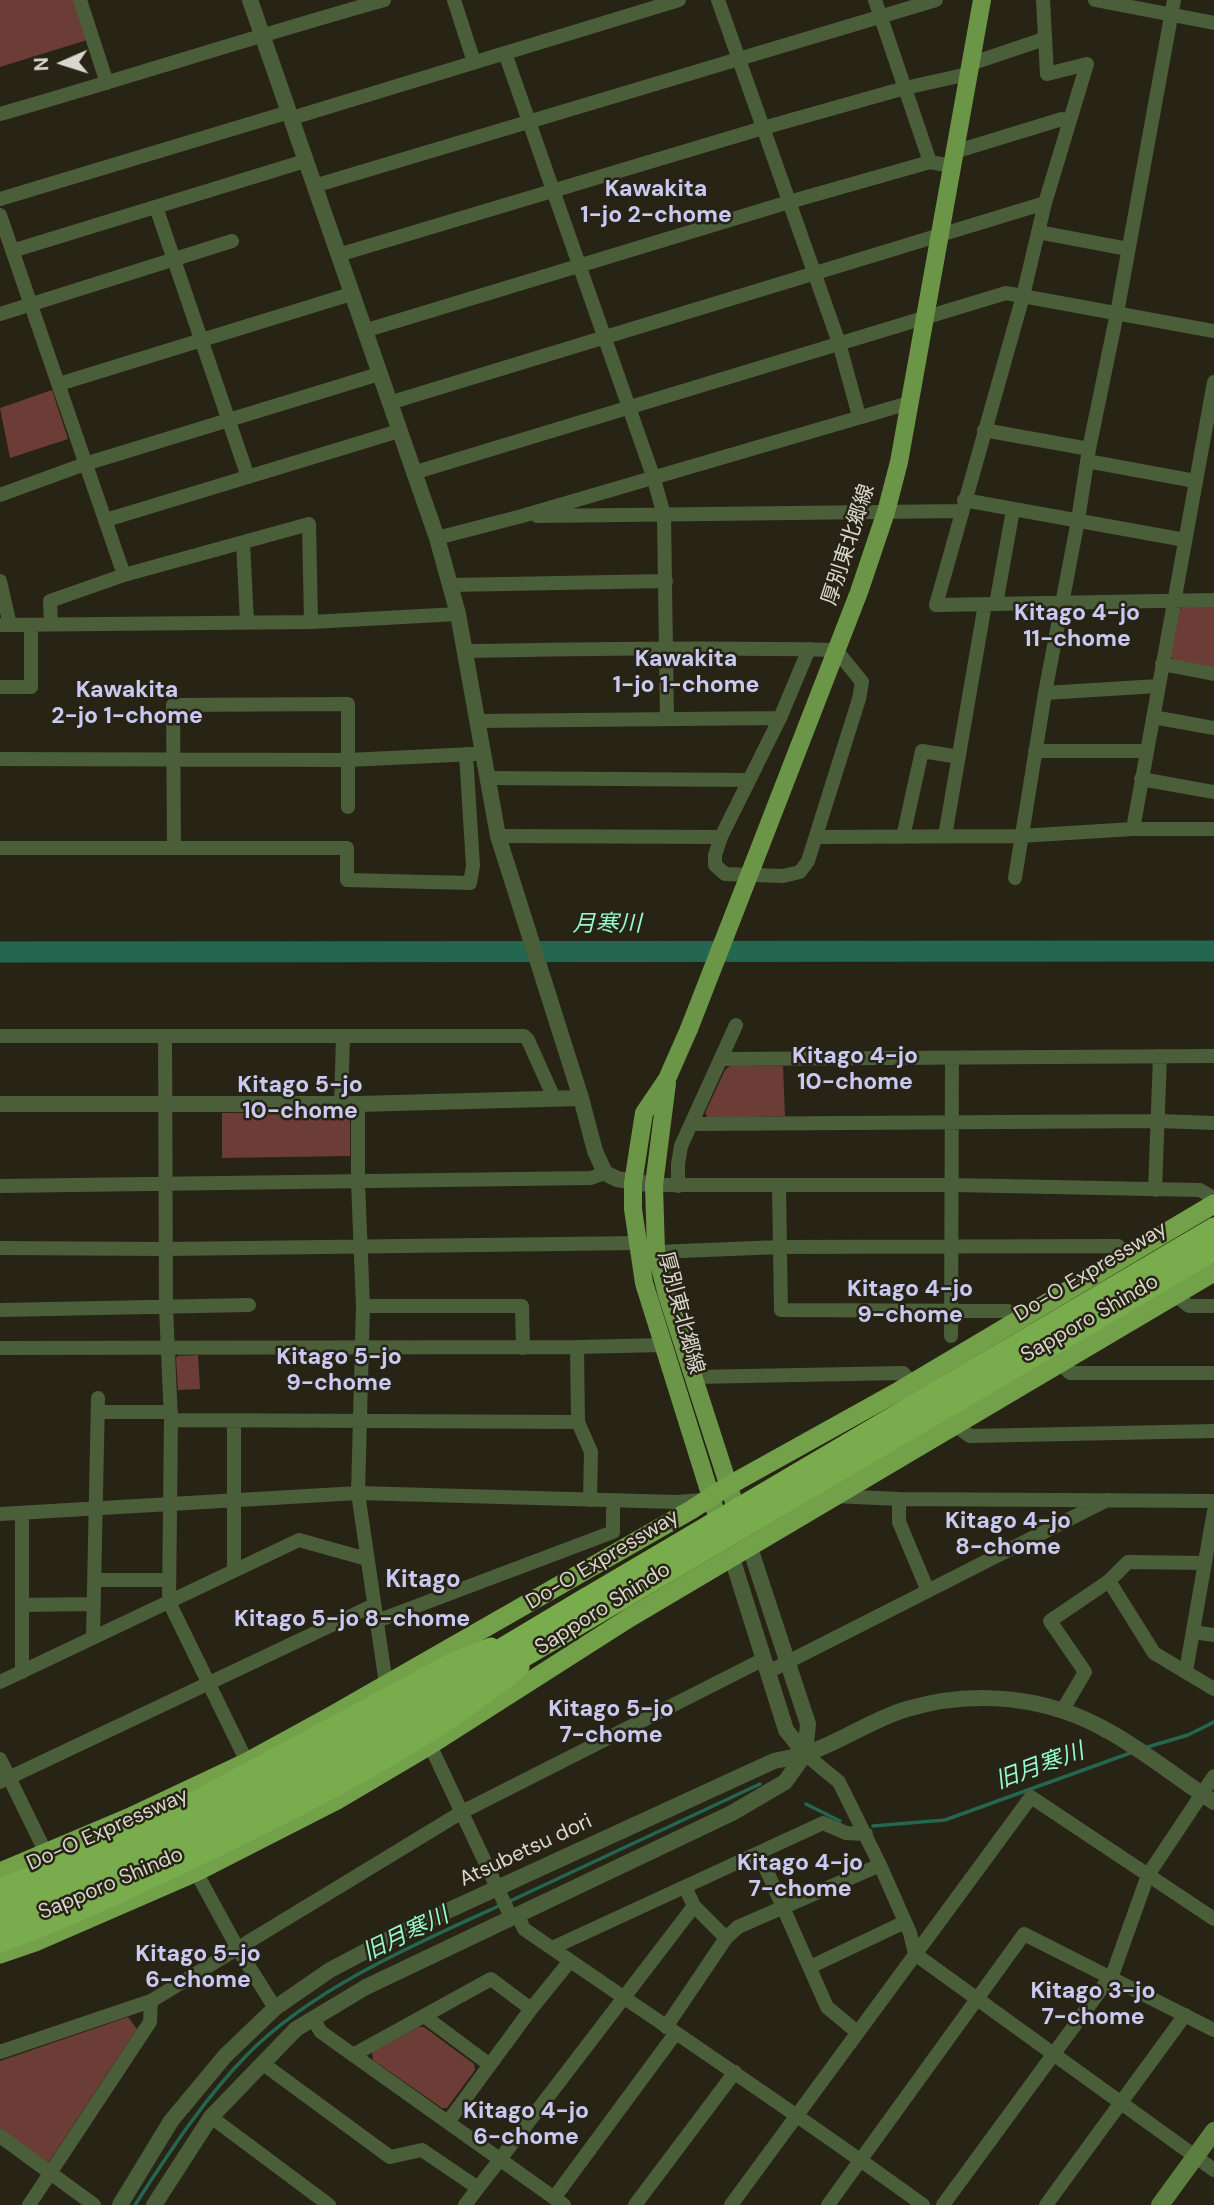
<!DOCTYPE html>
<meta charset="utf-8">
<style>
body{margin:0}
#map{position:relative;width:1214px;height:2205px;overflow:hidden;background:#282415;font-family:"DM Sans",sans-serif}
canvas{display:block}
.north{position:absolute;left:28px;top:28px;width:70px;height:70px;-webkit-text-stroke:5px #282415;paint-order:stroke;rotate:267deg;font-size:19px;font-weight:700;line-height:28px;text-align:center;color:#d9d7cd}
.north::after{content:'';display:block;margin:auto;width:24px;height:32px;background:#d9d7cd;clip-path:polygon(50% 0,100% 100%,50% 72%,0 100%)}
</style>
<div id="map">
<canvas width="1214" height="2205"></canvas>
<div class="north">N</div>
</div>
<script>
const c = document.querySelector('canvas').getContext('2d');
c.lineJoin = 'round';
function paint(path, color) {
  c.fillStyle = color;
  c.fill(path, 'evenodd');
}
function stroke(path, color, width, dash) {
  c.strokeStyle = color;
  c.lineWidth = width;
  c.lineCap = dash ? 'butt' : 'round';
  c.setLineDash(dash || []);
  c.stroke(path);
}
function label(font, color, halo, rows, align = 'center') {
  c.font = font + ' "DM Sans","Noto Sans JP",sans-serif';
  c.lineWidth = 5;
  c.setLineDash([]);
  c.textBaseline = 'middle';
  c.strokeStyle = halo;
  c.fillStyle = color;
  for (const [text, x, y, turn = 0] of rows) {
    c.save();
    c.translate(x, y);
    c.rotate((+turn || 0) * Math.PI / 180);
    c.textAlign = isNaN(turn) ? turn : align;
    if (halo) c.strokeText(text, 0, 0);
    c.fillText(text, 0, 0);
    c.restore();
  }
}
paint(new Path2D(`
 M 0,0 L 73,0 L 87,40 L 0,67 Z
 M 52,390 L 68,439 L 10,458 L 0,408 Z
 M 1183,607 L 1214,607 L 1214,667 L 1174,660 L 1170,656 L 1179,610 Z
 M 730,1066 L 783,1066 L 785,1116 L 708,1118 L 705,1113 L 725,1070 Z
 M 350,1112 L 350,1156 L 222,1158 L 222,1113 Z
 M 198,1355 L 200,1389 L 178,1390 L 176,1358 L 178,1356 Z
 M 128,2017 L 137,2029 L 48,2163 L 0,2132 L 0,2061 Z
 M 419,2027 L 424,2027 L 474,2064 L 475,2070 L 447,2108 L 442,2108 L 373,2060 L 372,2052 Z`), '#6c3c36');
stroke(new Path2D(`
 M 1144,1748 L 1188,1735 L 1214,1722
 M 806,1804 L 840,1821
 M 873,1826 L 945,1820 L 1133,1752
 M 508,1902 L 760,1784
 M 135,2205 C 169,2153 203,2100 246,2056 C 311,1989 417,1943 501,1905`), '#236750', 3.5);
stroke(new Path2D(`
 M 0,952 L 1214,951`), '#236750', 21);
stroke(new Path2D(`
 M 80,0 L 107,83
 M 454,0 L 474,62
 M 718,0 L 839,343 L 859,416
 M 875,0 L 930,162 L 951,166
 M 1043,0 L 1047,74 L 1087,64 L 1045,203 L 1023,296 L 936,605 L 1214,600
 M 1095,0 L 1214,23
 M 505,53 L 653,476 L 664,515 L 667,718
 M 970,64 L 1044,39
 M 0,114 C 129,77 256,36 384,0
 M 292,118 L 679,0
 M 954,152 L 1062,119 L 1069,123
 M 314,186 L 936,0
 M 0,199 L 289,112
 M 156,207 L 248,477
 M 0,215 L 124,575
 M 1038,232 L 1128,249
 M 12,251 L 305,161
 M 338,255 L 763,128 L 905,88 L 968,74
 M 0,314 L 232,241
 M 364,331 L 789,202 L 930,162
 M 59,384 L 351,294
 M 389,403 L 1045,203
 M 984,430 L 1089,449
 M 1087,461 L 1195,481
 M 413,473 L 1006,293 L 1214,331
 M 0,495 L 85,464 L 379,374
 M 964,500 L 1185,540
 M 537,516 L 961,511
 M 106,520 L 399,431
 M 437,538 L 522,516 L 909,403
 M 243,543 L 247,622
 M 0,581 L 10,625
 M 451,585 L 666,581
 M 996,604 L 1013,510
 M 51,624 L 50,601 L 124,575 L 309,524 L 311,622
 M 0,625 L 311,622 L 458,614
 M 466,651 C 589,649 713,647 836,650 L 862,682 L 859,699 L 808,861 L 800,872 L 783,876 L 725,874 L 715,865 L 715,855 L 721,837 L 780,718 L 809,649
 M 1162,664 L 1214,674
 M 0,687 L 31,687 L 31,625
 M 1045,693 L 1158,686
 M 1153,717 L 1214,728
 M 478,721 L 780,718
 M 1035,751 L 1147,751
 M 0,759 L 348,760 L 474,754
 M 487,778 L 749,780
 M 1141,779 L 1214,792
 M 1133,829 L 1214,382
 M 498,836 L 721,837
 M 945,836 L 985,604
 M 816,837 L 1020,836 L 1133,829 L 1214,829
 M 903,837 L 922,751 L 959,757
 M 0,848 L 347,848 L 347,880 L 470,883 L 473,866 L 466,754
 M 174,848 L 173,705 L 348,704 L 348,807
 M 1015,878 L 1045,693 L 1078,520 L 1089,449 L 1117,313 L 1174,0
 M 0,1036 L 524,1036 L 528,1040 L 554,1098
 M 165,1036 L 166,1307 L 171,1420 L 169,1602 L 247,1762
 M 722,1059 L 1214,1056
 M 341,1104 L 343,1037
 M 358,1104 L 358,1182 L 363,1306 L 358,1493 L 386,1684
 M 692,1124 L 1159,1121 L 1214,1123
 M 654,1185 L 953,1185 L 1200,1190 L 1214,1198
 M 0,1186 L 591,1178 L 605,1173
 M 678,1186 L 678,1164 L 681,1146 L 736,1025
 M 779,1187 L 781,1310 L 1008,1311 L 1020,1319
 M 1155,1190 L 1160,1056
 M 0,1248 L 166,1249 L 638,1243
 M 656,1252 L 780,1247 L 1118,1246 L 1127,1256
 M 1175,1295 L 1189,1306 L 1214,1306
 M 363,1306 L 522,1306 L 523,1348
 M 0,1310 L 249,1305
 M 951,1336 L 952,1059
 M 577,1347 L 578,1422 L 591,1452 L 590,1500
 M 0,1348 L 577,1347 L 663,1345
 M 1060,1363 L 1070,1373 L 1214,1373
 M 693,1377 L 903,1373 L 912,1383
 M 98,1412 L 171,1412
 M 171,1420 L 578,1422
 M 956,1426 L 970,1436 L 1214,1431
 M 834,1496 L 899,1499 L 1214,1501
 M 899,1499 L 899,1522 L 928,1591
 M 22,1513 L 22,1672
 M 0,1514 L 358,1493 L 677,1502 L 702,1500
 M 234,1569 L 234,1421
 M 94,1580 L 169,1580
 M 1109,1581 L 1154,1653 L 1214,1689
 M 22,1605 L 94,1604
 M 377,1621 L 613,1532 L 613,1501
 M 1193,1632 L 1214,1635
 M 93,1637 L 98,1398
 M 1186,1671 L 1214,1511
 M 768,1672 L 1107,1500
 M 0,1682 L 299,1540 L 367,1559
 M 1062,1711 L 1085,1672 L 1050,1621 L 1109,1581 L 1128,1562 L 1205,1563
 M 430,1745 L 511,1917
 M 805,1754 L 839,1782 L 880,1865 L 910,1933 L 915,1954 L 1214,2170
 M 0,1759 L 46,1853
 M 0,1782 L 374,1605
 M 759,1853 L 827,2007 L 857,2032
 M 196,1872 L 238,1949 L 275,2008
 M 685,1887 L 694,1906 L 726,1938
 M 517,1914 L 524,1929 C 657,2021 792,2110 923,2205
 M 552,1948 L 823,1823 L 846,1833 L 866,1834
 M 810,1967 L 905,1922
 M 424,2016 L 490,2065
 M 313,2019 L 321,2032 L 564,2205
 M 666,2027 L 726,1938 L 738,1927 L 880,1865
 M 0,2052 L 151,2001 L 462,1812 L 764,1659
 M 353,2055 L 491,1979 L 531,2009
 M 262,2063 L 390,2157 L 422,2150 L 478,2188
 M 211,2117 L 329,2205
 M 448,2122 L 531,2009 L 570,1961
 M 0,2136 L 94,2205
 M 554,2198 L 675,2034
 M 29,2205 L 150,2022 L 151,2001
 M 465,2205 L 694,1906
 M 635,2205 L 735,2072
 M 731,2205 L 1031,1797 L 1214,1919
 M 828,2205 L 1024,1934 L 1214,2030
 M 943,2205 L 1113,1973 L 1148,1875 L 1214,1776
 M 1046,2205 L 1185,2015`), '#495e39', 14);
stroke(new Path2D(`
 M 250,0 L 437,538 L 458,614 L 498,836 L 581,1098 L 595,1151 L 605,1173 L 617,1179 L 654,1185
 M 0,1104 L 358,1104 L 581,1098
 M 732,1558 L 786,1730 L 805,1754
 M 120,2205 L 171,2121 L 225,2056 L 275,2008 L 330,1970 L 408,1929 L 774,1761 C 784,1759 795,1757 805,1754 C 840,1743 872,1719 907,1709 C 973,1689 1047,1696 1108,1731 C 1145,1751 1178,1779 1214,1802
 M 154,2205 L 211,2117 L 296,2029 L 366,1987 L 732,1813 L 785,1782 L 805,1754 L 808,1724 L 750,1548`), '#495e39', 16);
stroke(new Path2D(`
 M 1160,2205 L 1214,2131`), '#5d7e41', 18);
stroke(new Path2D(`
 M 753,865 L 859,592 L 886,512 L 899,462 L 982,0
 M 689,1029 L 667,1079 L 644,1113 L 633,1183 L 633,1209 L 644,1283 L 722,1532
 M 667,1083 L 654,1185 L 656,1252 L 667,1295 L 740,1521`), '#6c9647', 18);
stroke(new Path2D(`
 M 0,1872 L 128,1818 L 247,1762 L 331,1716 L 691,1510 L 728,1486 L 899,1391 L 1214,1204
 M 0,1954 L 35,1942 L 196,1872 L 337,1800 L 430,1745 L 629,1618 L 1214,1272`), '#72a14a', 19);
stroke(new Path2D(`
 M 0,1888 L 44,1873 L 202,1798 L 455,1662 L 491,1648
 M 0,1942 C 72,1916 140,1883 209,1850 C 316,1798 426,1742 519,1667`), '#79ac4c', 21);
stroke(new Path2D(`
 M 689,1029 L 753,865`), '#6c9647', 18);
stroke(new Path2D(`
 M 0,1902 C 209,1828 399,1710 588,1597 C 797,1474 1006,1351 1214,1228
 M 0,1923 C 122,1878 236,1820 350,1759 L 1214,1250`), '#79ac4c', 21);
label('21px', '#d9d7cd', '#282415', [
 ["厚別東北郷線",849,545,-72],
 ["Do-O Expressway",1091,1272,-31],
 ["厚別東北郷線",680,1313,75],
 ["Sapporo Shindo",1090,1319,-30],
 ["Do-O Expressway",603,1560,-31],
 ["Sapporo Shindo",603,1609,-32],
 ["Do-O Expressway",108,1830,-24],
 ["Atsubetsu dori",526,1851,-25],
 ["Sapporo Shindo",111,1884,-23]
]);
label('bold 23px', '#c9c9f4', '#282415', [
 ["Kawakita",656,190],
 ["1-jo 2-chome",656,216],
 ["Kitago 4-jo",1077,614],
 ["11-chome",1077,640],
 ["Kawakita",686,660],
 ["1-jo 1-chome",686,686],
 ["Kawakita",127,691],
 ["2-jo 1-chome",127,717],
 ["Kitago 4-jo",855,1057],
 ["10-chome",855,1083],
 ["Kitago 5-jo",300,1086],
 ["10-chome",300,1112],
 ["Kitago 4-jo",910,1290],
 ["9-chome",910,1316],
 ["Kitago 5-jo",339,1358],
 ["9-chome",339,1384],
 ["Kitago 4-jo",1008,1522],
 ["8-chome",1008,1548],
 ["Kitago 5-jo 8-chome",352,1620],
 ["Kitago 5-jo",611,1710],
 ["7-chome",611,1736],
 ["Kitago 4-jo",800,1864],
 ["7-chome",800,1890],
 ["Kitago 5-jo",198,1955],
 ["6-chome",198,1981],
 ["Kitago 3-jo",1093,1992],
 ["7-chome",1093,2018],
 ["Kitago 4-jo",526,2112],
 ["6-chome",526,2138]
]);
label('italic 23px', '#96f9d2', '#282415', [
 ["月寒川",607,925],
 ["旧月寒川",1040,1767,-20],
 ["旧月寒川",406,1935,-26]
]);
label('bold 24px', '#c9c9f4', '#282415', [
 ["Kitago",423,1581]
]);
</script>
